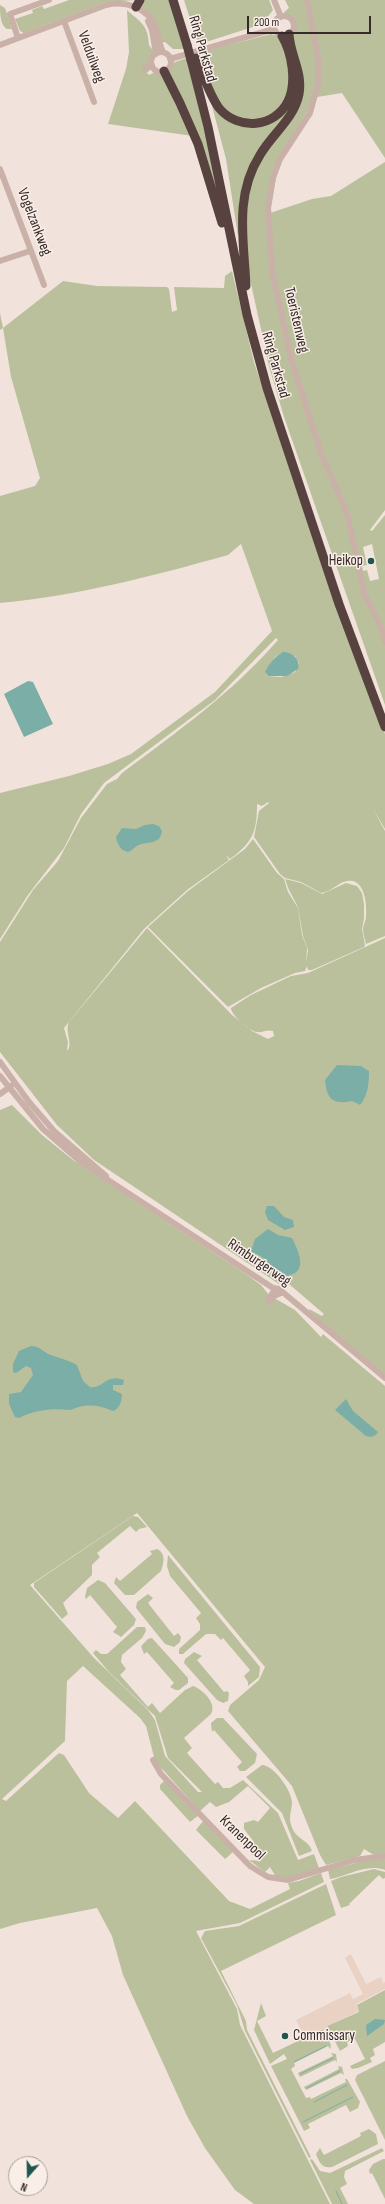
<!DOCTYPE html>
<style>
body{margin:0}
#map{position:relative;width:385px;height:2204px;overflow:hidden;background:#f1e3dc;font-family:"Sofia Sans Condensed",sans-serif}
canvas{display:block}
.north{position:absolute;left:8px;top:2156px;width:40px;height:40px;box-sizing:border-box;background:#f9eee8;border:1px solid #aba09b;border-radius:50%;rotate:200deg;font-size:11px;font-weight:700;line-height:16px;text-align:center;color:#362a28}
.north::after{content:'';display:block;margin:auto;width:14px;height:18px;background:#1f5650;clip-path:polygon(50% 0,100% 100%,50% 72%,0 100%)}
.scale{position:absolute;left:247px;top:16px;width:124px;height:18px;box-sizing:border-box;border:2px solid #362a28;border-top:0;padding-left:5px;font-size:12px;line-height:14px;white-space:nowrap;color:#362a28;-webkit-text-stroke:3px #f9eee8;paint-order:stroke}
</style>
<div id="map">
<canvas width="385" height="2204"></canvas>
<div class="north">N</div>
<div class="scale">200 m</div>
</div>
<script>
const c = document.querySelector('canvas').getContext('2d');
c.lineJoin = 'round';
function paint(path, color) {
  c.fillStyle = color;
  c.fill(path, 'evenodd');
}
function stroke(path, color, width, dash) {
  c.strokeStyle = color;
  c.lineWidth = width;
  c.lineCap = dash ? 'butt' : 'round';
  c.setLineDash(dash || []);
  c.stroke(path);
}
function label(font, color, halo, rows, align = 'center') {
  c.font = font + ' "Sofia Sans Condensed",sans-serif';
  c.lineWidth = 3;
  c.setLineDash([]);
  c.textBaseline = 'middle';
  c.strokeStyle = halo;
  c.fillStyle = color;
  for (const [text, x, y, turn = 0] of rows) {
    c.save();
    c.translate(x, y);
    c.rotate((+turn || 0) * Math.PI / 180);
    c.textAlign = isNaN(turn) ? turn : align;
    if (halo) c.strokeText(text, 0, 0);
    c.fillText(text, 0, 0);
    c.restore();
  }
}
paint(new Path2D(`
 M 69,0 L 136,0 L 106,2 L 24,33 L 20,31 L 15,19 L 33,13 L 32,10 L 42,6 L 44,9 Z
 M 142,0 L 170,0 L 184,49 L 173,49 L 165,42 L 161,43 L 140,6 Z
 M 184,0 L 269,0 L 273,10 L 262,24 L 200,44 L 196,38 Z
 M 285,0 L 305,0 L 317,58 L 317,77 L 310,107 L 279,158 L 270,213 L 312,199 L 331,196 L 385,162 L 385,510 L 370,530 L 372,531 L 385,515 L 385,705 L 284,417 L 269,366 L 248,270 L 243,223 L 252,172 L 291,116 L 292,35 C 299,23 290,20 284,12 L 289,8 ZM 372,544 L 379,579 L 370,581 L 367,570 L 363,571 L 362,566 L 367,565 L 363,547 Z
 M 308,0 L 385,0 L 385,158 L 342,93 L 317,97 L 320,85 Z
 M 0,5 L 5,8 L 12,29 L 7,29 C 0,25 0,13 0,5 Z
 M 127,10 C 140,22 148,24 149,45 L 154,52 L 147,66 L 151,69 L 147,73 L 149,75 L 155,72 L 162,74 L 193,136 L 108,124 L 126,69 L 129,52 Z
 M 271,34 L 279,37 L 286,54 L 290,89 L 274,115 L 250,122 L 225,112 L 210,85 L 202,52 Z
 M 187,58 L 221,200 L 167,72 L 175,62 Z
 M 208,91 L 216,105 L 250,125 L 295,101 L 258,156 L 238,236 L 226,159 Z
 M 232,271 L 254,362 L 262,386 L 359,667 L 385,734 L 385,829 L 373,809 L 385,831 L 385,936 L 366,944 C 365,939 363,934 363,929 C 363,925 366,921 366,917 C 367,904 365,878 347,881 C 337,883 331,892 321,893 L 301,882 L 285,878 L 280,874 L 254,837 L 259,811 L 269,803 L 268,802 L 262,806 L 257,804 C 257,832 253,842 230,859 L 226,855 L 229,860 L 187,890 L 144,929 L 64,1028 L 68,1042 L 67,1051 C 74,1044 64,1032 69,1022 L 147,928 L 232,1015 L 252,1031 L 268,1039 L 274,1036 L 273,1031 C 266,1029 263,1033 257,1032 C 249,1031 231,1015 231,1008 L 251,995 L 291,976 L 308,973 L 385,938 L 385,1376 L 310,1312 L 309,1309 L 322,1316 L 324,1314 L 282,1278 L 279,1284 L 94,1160 L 57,1125 L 0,1052 L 0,942 L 33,890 L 58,861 L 81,818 L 107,784 L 117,779 L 122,773 C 177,732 233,692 278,640 L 276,638 L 215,700 L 104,783 L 81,814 L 64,848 L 28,895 L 0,939 L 0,793 L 69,776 L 108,764 L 131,754 L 215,692 L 272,631 L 241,544 L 228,555 C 152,576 78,596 0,603 L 0,496 L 35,486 L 40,478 L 11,377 L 3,328 L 0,330 L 0,313 L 3,328 L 63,281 L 97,286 L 167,287 L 169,289 L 172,312 L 177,310 L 174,287 L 224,288 L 225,276 ZM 281,653 L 295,656 L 299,663 L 295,672 L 281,677 L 267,676 L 266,672 L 275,657 Z
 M 253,839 L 277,873 L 284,879 L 288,892 L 298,908 L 302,935 L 307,948 L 306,963 L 308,950 L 303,936 L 298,907 L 289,890 L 285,879 L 301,883 L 322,894 L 346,883 L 357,886 L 362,893 L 364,904 L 364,919 L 362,929 L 365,945 L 364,947 L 312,970 L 308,970 L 307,966 L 305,971 L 295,973 L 261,988 L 228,1007 L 148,927 L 188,891 L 245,849 Z
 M 12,1105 L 42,1135 L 73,1160 L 246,1274 L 261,1285 L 269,1295 L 295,1310 L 321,1337 L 323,1334 L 385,1386 L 385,1854 L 374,1855 L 364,1849 L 360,1856 L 326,1865 L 320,1855 L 292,1786 L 228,1711 L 230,1705 L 259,1680 L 265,1667 L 137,1513 L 30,1585 L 94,1658 L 148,1710 L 155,1720 L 165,1756 L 198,1792 L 202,1792 L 168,1758 L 155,1716 L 109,1672 L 93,1653 L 96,1650 L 101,1654 L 107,1654 L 137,1627 L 145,1627 L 146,1631 L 142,1638 L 122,1655 L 121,1662 L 126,1669 L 120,1675 L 148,1707 L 152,1703 L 160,1713 L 185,1690 L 193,1686 C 204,1690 217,1704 211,1714 L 184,1738 L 192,1748 L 187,1753 L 215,1784 L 218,1782 L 223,1788 L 230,1788 L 243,1780 L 278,1813 L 298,1860 L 314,1854 L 319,1868 L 287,1878 L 276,1877 L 270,1867 L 265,1872 L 249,1860 L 261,1861 L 251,1854 L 254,1842 L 244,1829 L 244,1823 L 254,1820 L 258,1822 L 270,1808 L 248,1786 L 229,1802 L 216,1807 L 210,1802 L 200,1811 L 155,1761 L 146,1726 L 140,1718 L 83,1666 L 67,1681 L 65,1741 L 2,1799 L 6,1801 L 59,1753 L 64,1755 L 89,1793 L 118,1818 L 135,1801 L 229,1901 L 250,1909 L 290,1889 L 288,1883 L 299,1881 L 321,1873 L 324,1882 L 240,1923 L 196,1931 L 237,2009 L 240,2025 L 330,2204 L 254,2204 L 235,2190 L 205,2148 L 187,2116 L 123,1975 L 112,1936 L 97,1908 L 20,1923 L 0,1929 L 0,1110 Z
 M 133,1516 L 138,1517 L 147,1527 L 139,1529 L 136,1532 L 130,1526 L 97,1553 L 100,1557 L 92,1565 L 92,1575 L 63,1603 L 68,1614 L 62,1619 L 34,1587 L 34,1583 Z
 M 157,1549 C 166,1553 164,1563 161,1571 L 134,1595 L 125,1595 L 114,1583 L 116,1577 L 120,1581 L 152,1554 L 150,1551 Z
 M 168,1555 L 260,1667 L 259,1677 L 248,1686 L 248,1682 L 244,1676 L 250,1670 L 223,1638 L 221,1640 L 215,1634 L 206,1634 L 183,1654 L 179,1654 L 179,1649 L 200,1630 L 200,1624 L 196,1618 L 201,1613 L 170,1576 L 167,1566 Z
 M 98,1580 L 105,1583 L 136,1619 L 134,1625 L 121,1637 L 113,1632 L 117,1627 L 90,1595 L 86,1599 L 85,1597 L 87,1588 Z
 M 148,1594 L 153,1598 L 148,1603 L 174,1636 L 178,1633 L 181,1637 L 180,1642 L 174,1647 L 165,1644 L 136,1608 L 137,1602 Z
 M 152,1638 L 188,1678 L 188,1683 L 179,1690 L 176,1690 L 170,1687 L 174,1683 L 147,1652 L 144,1654 L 141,1646 L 148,1639 Z
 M 194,1652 L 202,1656 L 197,1660 L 224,1692 L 227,1691 L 229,1693 L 228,1701 L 223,1703 L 217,1700 L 184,1663 L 185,1659 Z
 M 217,1718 L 223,1718 L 257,1754 L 255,1763 L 245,1771 L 240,1771 L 237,1767 L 242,1762 L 214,1730 L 212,1732 L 211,1723 Z
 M 262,1765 C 274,1765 292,1791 292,1803 C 291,1815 287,1820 295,1833 C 300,1840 309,1841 312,1851 L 299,1856 L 282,1813 L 246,1777 Z
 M 165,1780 L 199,1815 L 190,1822 L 160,1789 L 160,1785 Z
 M 204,1820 L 233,1852 L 225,1859 L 196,1830 Z
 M 385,1858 L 385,1870 C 366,1863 348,1876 330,1879 L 328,1870 L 367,1860 Z
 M 374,1869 L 385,1872 L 385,1878 L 383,1879 L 379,1875 L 349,1904 L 350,1905 L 341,1908 L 331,1881 L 341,1877 Z
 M 326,1884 L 336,1915 L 221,1971 L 246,2021 L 247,2030 L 311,2157 L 309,2158 L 245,2031 L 237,2005 L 201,1938 L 205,1931 L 239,1926 Z
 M 385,1990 L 385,2042 L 373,2049 L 375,2055 L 370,2058 L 372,2062 L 358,2068 L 352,2069 L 350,2066 L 365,2059 L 355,2039 L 347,2042 L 348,2046 L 340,2051 L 327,2026 L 359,2012 L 357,2005 Z
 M 261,2003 L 266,2016 L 257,2021 L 273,2053 L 323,2029 L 331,2045 L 330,2049 L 328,2046 L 294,2063 L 295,2066 L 291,2069 L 306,2098 L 310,2097 L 311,2099 L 346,2082 L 345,2079 L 347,2079 L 360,2102 L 358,2108 L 350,2112 L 346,2105 L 308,2124 L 310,2128 L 304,2131 L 271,2066 L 287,2059 L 284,2054 L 270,2064 L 254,2030 Z
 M 331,2053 L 336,2054 L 337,2062 L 335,2060 L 300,2077 L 298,2073 L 333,2056 Z
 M 385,2061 L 385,2140 L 355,2080 L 357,2075 Z
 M 338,2066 L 342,2067 L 344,2075 L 341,2073 L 306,2090 L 304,2087 L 339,2069 Z
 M 369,2129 L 376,2134 L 378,2144 L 332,2167 C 322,2169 319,2162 316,2154 L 320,2148 L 324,2155 L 361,2136 L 360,2133 Z
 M 382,2148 L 384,2151 L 345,2171 L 344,2177 L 347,2184 L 340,2188 L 348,2204 L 332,2204 L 310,2160 L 312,2159 L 320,2171 L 330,2173 Z
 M 383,2159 L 385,2159 L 385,2199 L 372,2173 L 370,2174 L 369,2170 L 373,2164 Z`), '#bac09c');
paint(new Path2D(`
 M 351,1954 L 366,1984 L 381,1977 L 383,1983 L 385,1982 L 385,1989 L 356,2004 L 359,2011 L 327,2026 L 331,2033 L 326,2035 L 323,2029 L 305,2038 L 296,2020 L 350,1993 L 353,1999 L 363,1994 L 345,1958 Z`), '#e9d1c3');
paint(new Path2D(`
 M 283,652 C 292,652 301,659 298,669 L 287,676 L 268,676 L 265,672 C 269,664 275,656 283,652 Z
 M 28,681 L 33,682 L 53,724 L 24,737 L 4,694 Z
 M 153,824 L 159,826 L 162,831 C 160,845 149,841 139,845 C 135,846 133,850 128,852 C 121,851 117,844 116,837 L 122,828 L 136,829 L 145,825 Z
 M 337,1065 L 361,1066 L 369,1071 C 369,1083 368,1096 360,1105 L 352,1101 C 332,1105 327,1099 325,1080 Z
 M 267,1206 L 274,1206 L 284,1217 L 293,1220 L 294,1227 L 285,1230 L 268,1220 L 265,1212 Z
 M 268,1229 L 278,1235 L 292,1238 C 300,1254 309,1275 283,1276 L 262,1257 L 251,1251 L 255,1239 Z
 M 31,1346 C 41,1346 42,1352 51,1355 C 59,1358 68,1360 77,1365 L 83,1381 L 90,1387 C 105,1389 104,1373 124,1380 L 123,1385 L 113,1385 L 113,1390 L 122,1394 C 122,1400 120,1409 113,1411 C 101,1406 91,1404 79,1407 C 76,1407 73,1410 70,1410 C 52,1408 35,1410 19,1418 L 15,1417 L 9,1404 L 9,1394 L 21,1392 L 33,1375 L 31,1368 L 26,1366 L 16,1373 L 13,1372 L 13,1364 L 19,1351 Z
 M 346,1399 L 353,1411 L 378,1432 L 376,1435 L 371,1437 L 366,1436 L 335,1410 Z
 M 375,2019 L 385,2020 L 384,2024 L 367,2036 L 366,2025 Z`), '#7baea7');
stroke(new Path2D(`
 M 294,2062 L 326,2046
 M 300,2074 L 333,2058
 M 307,2088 L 340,2071
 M 314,2102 L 347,2085
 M 303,2122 L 353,2097
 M 336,2191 L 342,2204`), '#7baea7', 1);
stroke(new Path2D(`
 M 274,0 L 281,17
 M 307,0 L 318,57 L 318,84 L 310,113 L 280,159 L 273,178 L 268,208 L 272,271 L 292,362 L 322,456 L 347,513 L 364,593 L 381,627 L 385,642
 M274 26a10 10 0 1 1 20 0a10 10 0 1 1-20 0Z
 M 64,21 L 94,102
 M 148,21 L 152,30 L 156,54
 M 18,38 L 10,14 L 49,0
 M 0,45 L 106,5 C 125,0 149,8 156,28 C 159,36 159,45 163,52
 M151 62a10 10 0 1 1 20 0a10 10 0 1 1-20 0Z
 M 170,59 L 274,29
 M 144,69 L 152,65
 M 0,169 L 44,285
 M 0,261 L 30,251
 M 0,1062 L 29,1102 L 54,1131 L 106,1176
 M 0,1076 L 43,1129 L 82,1163 L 273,1288 L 279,1289 L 385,1378
 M 0,1094 L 11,1086
 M 273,1288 L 274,1291 L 268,1300 L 270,1302 L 274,1296 L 281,1293
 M 153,1760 L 161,1774 L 250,1866 L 268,1877 L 288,1880 L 354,1860 L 385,1856`), '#c9b1a8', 6);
stroke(new Path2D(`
 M 173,0 L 187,45
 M 136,7 L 140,0
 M 196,58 C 203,74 209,94 219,108 C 238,131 275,128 288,101 C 297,83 292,53 282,36
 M 191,60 L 208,127 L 247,315 L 267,388 L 339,604 L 385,727
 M 164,71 L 180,103 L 198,144 L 222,223
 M 246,286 C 244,241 234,196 260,155 C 272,134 294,119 299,94 C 303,72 290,55 289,34`), '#57423f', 9);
stroke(new Path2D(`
 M 187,45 L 191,60`), '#57423f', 9);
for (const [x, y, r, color] of [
 [371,561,4,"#1f5650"],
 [285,2036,4,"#1f5650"]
]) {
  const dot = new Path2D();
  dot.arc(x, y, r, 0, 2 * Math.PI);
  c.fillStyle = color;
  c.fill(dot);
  stroke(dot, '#f9eee8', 1.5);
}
label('15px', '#362a28', '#f9eee8', [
 ["Ring Parkstad",202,49,74],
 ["Velduilweg",91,57,70],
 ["Vogelzankweg",34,222,69],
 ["Toeristenweg",296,320,77],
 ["Ring Parkstad",275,365,74],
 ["Rimburgerweg",259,1263,34],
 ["Kranenpool",242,1838,44]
]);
label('15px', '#362a28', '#f9eee8', [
 ["Heikop",363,561],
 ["Commissary",293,2036,"left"]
], 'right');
</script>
